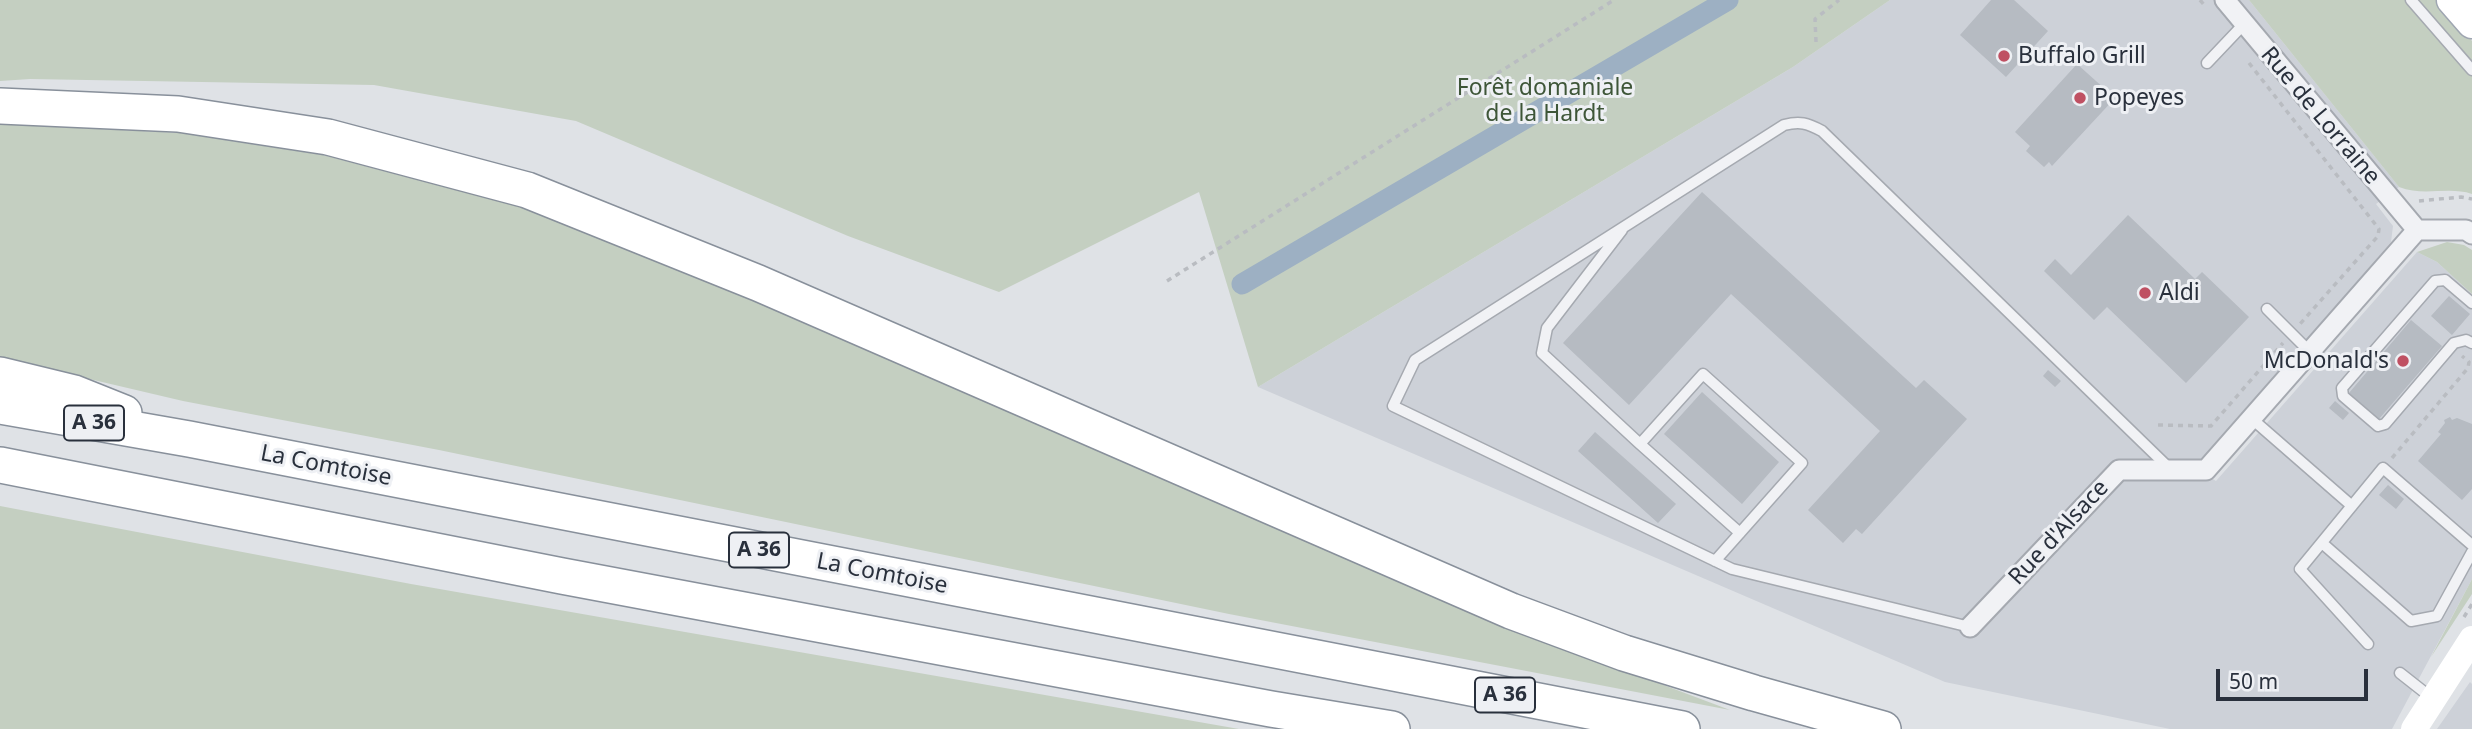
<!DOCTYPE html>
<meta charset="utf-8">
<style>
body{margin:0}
#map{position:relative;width:2472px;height:729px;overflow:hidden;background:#dfe2e6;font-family:"Noto Sans",sans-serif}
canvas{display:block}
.scale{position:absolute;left:2216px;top:669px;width:152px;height:32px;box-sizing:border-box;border:4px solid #29303c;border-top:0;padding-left:9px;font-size:21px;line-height:24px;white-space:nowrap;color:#29303c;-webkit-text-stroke:5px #eef0f4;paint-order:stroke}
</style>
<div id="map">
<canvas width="2472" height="729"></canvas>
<div class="scale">50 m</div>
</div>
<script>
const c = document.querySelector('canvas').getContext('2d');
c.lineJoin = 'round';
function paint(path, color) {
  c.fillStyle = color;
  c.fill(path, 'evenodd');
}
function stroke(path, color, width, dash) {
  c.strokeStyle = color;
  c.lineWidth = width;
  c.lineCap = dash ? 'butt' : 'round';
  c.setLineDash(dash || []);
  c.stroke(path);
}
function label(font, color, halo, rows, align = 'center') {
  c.font = font + ' "Noto Sans",sans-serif';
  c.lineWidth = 6;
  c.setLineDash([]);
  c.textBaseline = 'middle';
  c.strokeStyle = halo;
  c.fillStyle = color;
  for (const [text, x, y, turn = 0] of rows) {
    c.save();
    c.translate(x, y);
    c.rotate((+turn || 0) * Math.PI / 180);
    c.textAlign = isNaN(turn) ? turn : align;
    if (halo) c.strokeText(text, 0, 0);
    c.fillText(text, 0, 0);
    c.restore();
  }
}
paint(new Path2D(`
 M 1890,0 L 2249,0 L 2399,187 L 2376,204 L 2393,226 L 2391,242 L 2199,470 L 2216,481 L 2417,252 L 2437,262 L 2472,294 L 2472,579 L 2392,729 L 2170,729 L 1945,682 L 1258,387 L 1793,67 Z
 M 2470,682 L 2472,684 L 2472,729 L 2437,729 Z`), '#cdd1d8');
paint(new Path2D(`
 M 0,0 L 1890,0 L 1793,67 L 1258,387 L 1199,192 L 999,292 L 848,236 L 576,121 L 374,85 L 30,79 L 0,81 Z
 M 2249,0 L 2436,0 L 2472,41 L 2472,194 C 2448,186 2424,197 2399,187 Z
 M 0,124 L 180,133 L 323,155 L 520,207 L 755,299 L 1409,586 L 1504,625 L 1730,710 L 1229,614 L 439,450 L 183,401 L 0,358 Z
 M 2447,242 L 2464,245 L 2472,250 L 2472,294 L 2437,262 L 2417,252 Z
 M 0,506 L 411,584 L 1239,729 L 0,729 Z
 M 2472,579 L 2472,594 L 2431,657 Z`), '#c4cfc1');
stroke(new Path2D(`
 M 1242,284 L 1728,0`), '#9db0c3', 21);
paint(new Path2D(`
 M 1991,0 L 2014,0 L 2048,31 L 2006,77 L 1960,35 Z
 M 2077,64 L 2115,98 L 2052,166 L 2049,162 L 2044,167 L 2026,151 L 2030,146 L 2015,132 Z
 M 1702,192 L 1916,388 L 1924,380 L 1967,419 L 1862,534 L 1856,529 L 1843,543 L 1808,510 L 1880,431 L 1731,294 L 1629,405 L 1563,343 Z
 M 2128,215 L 2195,279 L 2202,272 L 2249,317 L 2186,383 L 2107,307 L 2094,320 L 2044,271 L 2055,259 L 2071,275 Z
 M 2449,296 L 2470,314 L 2452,335 L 2431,316 Z
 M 2411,320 L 2442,346 L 2379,419 L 2349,393 Z
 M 2048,370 L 2061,381 L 2055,387 L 2043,376 Z
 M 1702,392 L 1779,462 L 1742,504 L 1664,434 Z
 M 2335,401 L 2349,413 L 2343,420 L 2329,408 Z
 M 2450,417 L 2452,420 L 2457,418 L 2472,424 L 2472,489 L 2462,500 L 2418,461 L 2441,434 L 2438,432 L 2445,423 L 2444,420 Z
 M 1595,432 L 1676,504 L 1658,523 L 1578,451 Z
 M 2388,485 L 2404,499 L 2396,509 L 2379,495 Z`), '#b6bbc2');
const lane = new Path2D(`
 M 2411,0 L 2472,70
 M 2207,63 L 2244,24
 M 1622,230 L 1547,328 L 1542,353 L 1640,444
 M 2472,303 L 2445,280 L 2435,281 L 2342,388 L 2343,396 L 2378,426 L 2385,424 L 2454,343 L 2466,340 L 2472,343
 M 2267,309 L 2310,352
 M 2251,418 L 2352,506
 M 2322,543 L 2411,621 L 2437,616 L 2472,552
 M 1715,561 L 1802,463 L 1703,374 L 1640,444 L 1740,533
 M 1970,627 L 1732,569 L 1393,406 L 1415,360 L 1784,125 C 1800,121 1807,123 1822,131 L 2169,468
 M 2368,644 L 2300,569 L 2383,468 L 2472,545
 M 2400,673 L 2433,699`);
const street = new Path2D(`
 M 2225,0 L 2417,230
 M 1970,627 L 2119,470 L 2206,470 L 2417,230 L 2466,230 L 2472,234`);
const primary = new Path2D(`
 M 2452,0 L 2472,23`);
const highway = new Path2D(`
 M 0,106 L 178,114 L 328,137 L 527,190 L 758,283 L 1511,611 L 1624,653 L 1754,693 L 1883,729
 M 0,375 L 74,393 L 124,413
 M 0,406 L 189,439 L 1682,729
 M 0,465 L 562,576 L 1271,709 L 1392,729`);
stroke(lane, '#a5a9b0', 13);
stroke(street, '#a5a9b0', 23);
stroke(primary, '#9fa6b1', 33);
stroke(highway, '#88909b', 38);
stroke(new Path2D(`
 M 2200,0 L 2206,7
 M 1816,42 L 1815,19 L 1839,0
 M 2249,63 L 2379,229 L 2378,236 L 2300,324
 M 2419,201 L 2461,197 L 2472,199
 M 1167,281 L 1614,0
 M 2158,425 L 2211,426 L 2283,343
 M 2392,458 L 2468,368 L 2469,362 L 2462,356
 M 2464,617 L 2472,604`), '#b9bcc1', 3.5, [5, 5]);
stroke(lane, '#f1f2f5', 10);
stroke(street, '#f1f2f5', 19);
stroke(new Path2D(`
 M 2414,729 L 2472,639`), '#fff', 26);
stroke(primary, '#fff', 30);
stroke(highway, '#fff', 35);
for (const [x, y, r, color] of [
 [2004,56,7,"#bf5062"],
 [2080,98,7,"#bf5062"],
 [2145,293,7,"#bf5062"],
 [2403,361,7,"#bf5062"]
]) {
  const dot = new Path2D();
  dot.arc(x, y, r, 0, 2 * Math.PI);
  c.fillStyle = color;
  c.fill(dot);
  stroke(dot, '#eef0f4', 2.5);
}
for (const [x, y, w] of [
 [94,423,60],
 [759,550,60],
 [1505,695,60]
]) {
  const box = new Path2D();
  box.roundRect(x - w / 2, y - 17.5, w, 35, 5);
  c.fillStyle = '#eef0f4';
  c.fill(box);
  stroke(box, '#29303c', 2);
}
label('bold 21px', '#29303c', null, [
 ["A 36",94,423],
 ["A 36",759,550],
 ["A 36",1505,695]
]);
label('23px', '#29303c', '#eef0f4', [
 ["Buffalo Grill",2018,56],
 ["Popeyes",2094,98],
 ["Aldi",2159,293],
 ["McDonald's",2389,361,"right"]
], 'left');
label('23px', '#3e5638', '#eef0f4', [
 ["Forêt domaniale",1545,88],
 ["de la Hardt",1545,114]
]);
label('23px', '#29303c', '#eef0f4', [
 ["Rue de Lorraine",2320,116,50],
 ["La Comtoise",326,466,11],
 ["Rue d'Alsace",2059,533,-47],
 ["La Comtoise",882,574,11]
]);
</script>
